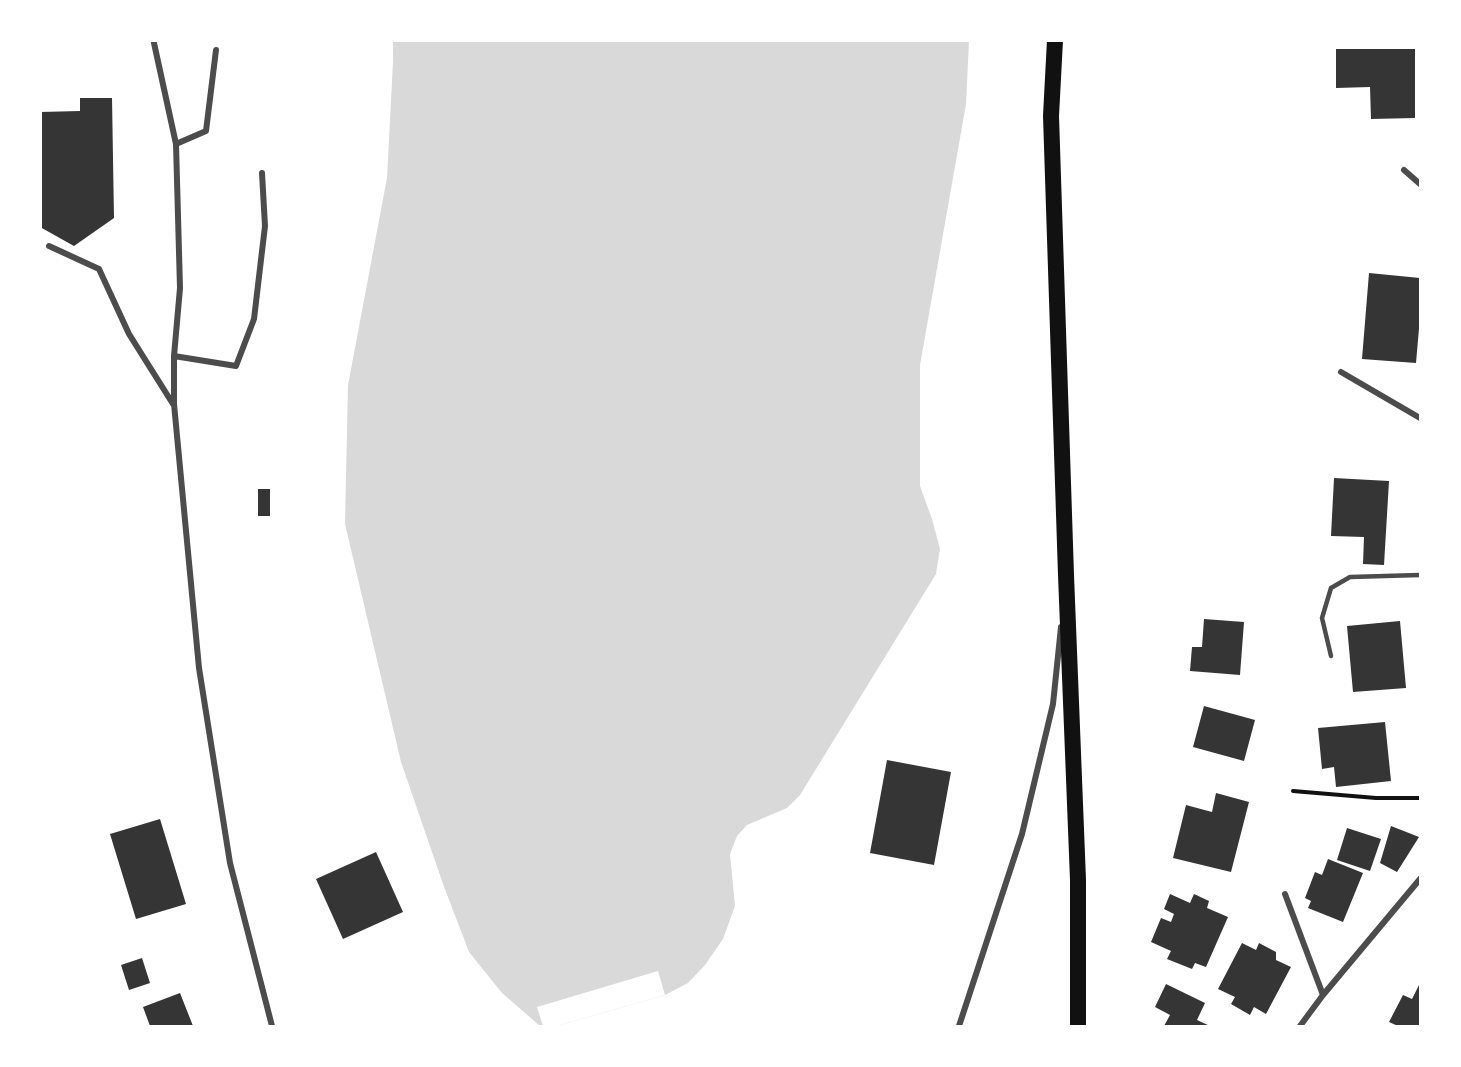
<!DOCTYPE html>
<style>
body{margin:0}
#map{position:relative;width:1461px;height:1067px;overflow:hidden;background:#fff;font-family:"IBM Plex Sans",sans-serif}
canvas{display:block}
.frame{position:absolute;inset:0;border:42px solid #fff;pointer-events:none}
</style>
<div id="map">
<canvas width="1461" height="1067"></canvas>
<div class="frame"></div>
</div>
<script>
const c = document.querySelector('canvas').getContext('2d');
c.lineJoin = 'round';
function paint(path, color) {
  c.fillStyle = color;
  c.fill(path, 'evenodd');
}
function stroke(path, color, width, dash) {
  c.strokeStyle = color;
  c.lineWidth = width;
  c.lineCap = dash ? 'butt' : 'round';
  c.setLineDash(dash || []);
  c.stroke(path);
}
paint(new Path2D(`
 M 393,41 L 969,41 L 966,104 L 920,365 L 920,486 L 932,519 L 940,549 L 936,574 L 800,795 L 787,808 L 747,825 L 737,836 L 730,854 L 735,906 L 723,939 L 705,965 L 688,983 L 665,995 L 557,1026 L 540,1026 L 502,993 L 469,952 L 443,884 L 401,762 L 345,524 L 348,385 L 387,178 L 393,62 Z`), '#d9d9d9');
paint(new Path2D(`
 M 658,971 L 665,995 L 557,1026 L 543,1026 L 537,1007 Z`), '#fff');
paint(new Path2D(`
 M 1336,49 L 1415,49 L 1415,118 L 1371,119 L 1370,87 L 1336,88 Z
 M 80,98 L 112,98 L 114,218 L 74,246 L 40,227 L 40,112 L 80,111 Z
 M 1369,273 L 1420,278 L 1420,317 L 1416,363 L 1362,359 Z
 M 1334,478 L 1389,481 L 1384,565 L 1363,564 L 1364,537 L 1331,536 Z
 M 258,489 L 270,489 L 270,516 L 258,516 Z
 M 1204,619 L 1244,622 L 1240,675 L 1190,671 L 1192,647 L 1202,647 Z
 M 1400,621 L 1406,688 L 1353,692 L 1347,626 Z
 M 1204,706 L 1255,720 L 1244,761 L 1193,747 Z
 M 1385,722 L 1391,781 L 1336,787 L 1334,767 L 1322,769 L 1318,728 Z
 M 887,760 L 951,772 L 934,865 L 870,853 Z
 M 1216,793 L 1249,802 L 1231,872 L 1173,858 L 1186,805 L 1212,812 Z
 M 160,819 L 186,904 L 136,919 L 110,834 Z
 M 1391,826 L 1419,837 L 1397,872 L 1380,863 Z
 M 1347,828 L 1381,839 L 1370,871 L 1337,860 Z
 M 376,852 L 403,912 L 343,939 L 316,879 Z
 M 1328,859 L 1363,873 L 1343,922 L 1308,908 L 1311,901 L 1305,898 L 1315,872 L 1322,875 Z
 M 1170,894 L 1190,903 L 1194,894 L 1209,901 L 1207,908 L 1228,917 L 1206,967 L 1195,963 L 1192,969 L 1167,959 L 1171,951 L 1151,942 L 1161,918 L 1171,922 L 1174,914 L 1164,909 Z
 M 1242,943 L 1256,950 L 1259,943 L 1276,952 L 1276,960 L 1291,967 L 1266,1014 L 1254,1007 L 1250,1015 L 1231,1004 L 1235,997 L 1218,989 Z
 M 142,958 L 150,983 L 129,990 L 121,965 Z
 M 1166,984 L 1205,1003 L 1197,1020 L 1210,1026 L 1164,1026 L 1170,1015 L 1155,1007 Z
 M 1419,985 L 1420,985 L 1420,1026 L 1398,1026 L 1389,1022 L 1403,995 L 1412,999 Z
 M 180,993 L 193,1026 L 150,1026 L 143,1007 Z`), '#353535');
stroke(new Path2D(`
 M 1293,791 L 1376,798 L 1420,798`), '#111', 4);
stroke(new Path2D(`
 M 1331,656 L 1322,618 L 1331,588 L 1350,577 L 1420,575`), '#4c4c4c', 4.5);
stroke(new Path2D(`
 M 154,43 L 176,144 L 180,288 L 174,356 L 174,404 L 199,668 L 230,863 L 272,1026
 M 176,144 L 206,131 L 216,50
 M 1404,170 L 1420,184
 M 49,246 L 99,269 L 129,334 L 173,404
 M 174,356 L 236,366 L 254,319 L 265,226 L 262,173
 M 1341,372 L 1420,418
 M 1285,894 L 1323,995
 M 959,1026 L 1022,834 L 1053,704 L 1061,627
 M 1300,1026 L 1323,995 L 1420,879`), '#4c4c4c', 6);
stroke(new Path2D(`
 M 1055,40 L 1051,116 L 1066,575 L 1078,880 L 1078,1026`), '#111', 16);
</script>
